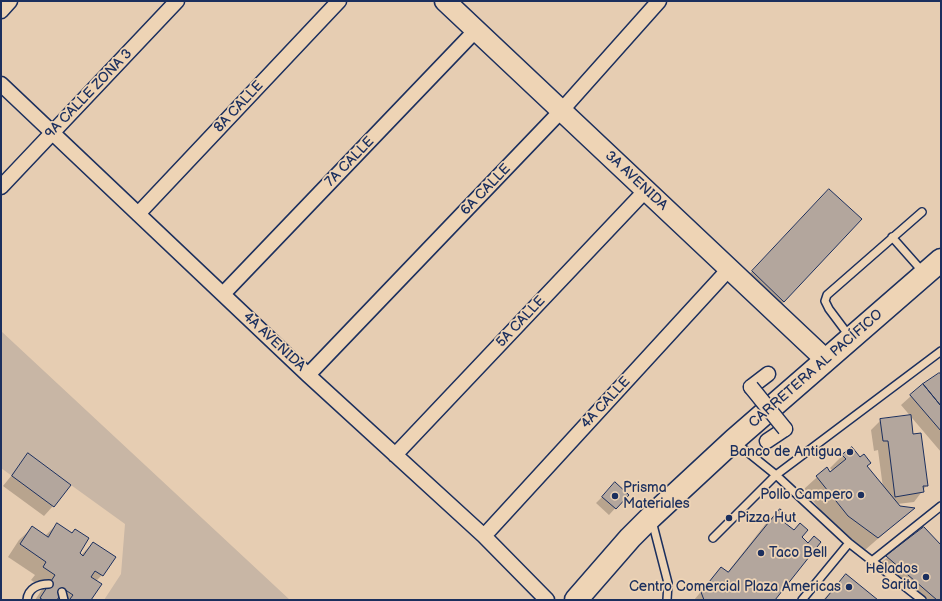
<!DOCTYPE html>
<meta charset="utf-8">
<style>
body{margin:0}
#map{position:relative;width:942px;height:601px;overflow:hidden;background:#e6cdb2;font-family:"Balsamiq Sans",sans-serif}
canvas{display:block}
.frame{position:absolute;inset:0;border:2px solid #1b2f5e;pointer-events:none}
</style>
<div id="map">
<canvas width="942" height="601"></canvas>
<div class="frame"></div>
</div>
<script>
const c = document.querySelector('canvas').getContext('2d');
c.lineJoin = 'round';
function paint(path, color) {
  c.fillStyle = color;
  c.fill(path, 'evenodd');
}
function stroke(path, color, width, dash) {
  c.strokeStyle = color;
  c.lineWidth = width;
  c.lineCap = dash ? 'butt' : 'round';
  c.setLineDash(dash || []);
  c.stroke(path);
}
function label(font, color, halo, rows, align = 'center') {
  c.font = font + ' "Balsamiq Sans",sans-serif';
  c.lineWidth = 3.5;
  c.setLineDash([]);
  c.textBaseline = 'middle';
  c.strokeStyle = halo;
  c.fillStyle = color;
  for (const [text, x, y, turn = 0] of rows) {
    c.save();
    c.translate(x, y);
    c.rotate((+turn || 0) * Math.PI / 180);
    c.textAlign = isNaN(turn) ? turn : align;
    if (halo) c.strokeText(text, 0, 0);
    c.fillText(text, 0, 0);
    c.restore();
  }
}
paint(new Path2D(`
 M 1,331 L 290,600 L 104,600 L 121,574 L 125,524 L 28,454 L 12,476 L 1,468 Z`), '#c8b6a5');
paint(new Path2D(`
 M 817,202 L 784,302 L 771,314 L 740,284 Z
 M 941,374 L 941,452 L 901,405 L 911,396 Z
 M 881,420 L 912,435 L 927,485 L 914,502 L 897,504 L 900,507 L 913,508 L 865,550 L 835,529 L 804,489 L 826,469 L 830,473 L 833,471 L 830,468 L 843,455 L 866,466 L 883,488 L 878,450 L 874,451 L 871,430 Z
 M 28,455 L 53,506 L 44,516 L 3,486 Z
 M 609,490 L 627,495 L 609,515 L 596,503 Z
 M 780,510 L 784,523 L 800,538 L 773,600 L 694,600 L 721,568 L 727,573 L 767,522 Z
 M 57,524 L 71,534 L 75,530 L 78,553 L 81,555 L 93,543 L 102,575 L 96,581 L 90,600 L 35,600 L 43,588 L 31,580 L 35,575 L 8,557 L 19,540 L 32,528 L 45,536 Z
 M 923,528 L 941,546 L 941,600 L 916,600 L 877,566 Z
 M 846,575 L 876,600 L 823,600 Z`), '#0003');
const building = new Path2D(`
 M 829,189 L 862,219 L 784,302 L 752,271 Z
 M 939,373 L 941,373 L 941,406 L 923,384 Z
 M 923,384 L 941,406 L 941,431 L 910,395 Z
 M 911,415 L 913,434 L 921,433 L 928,486 L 923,486 L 924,492 L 895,497 L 888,441 L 883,441 L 880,419 Z
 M 852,447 L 860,457 L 864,454 L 871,463 L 867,466 L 900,506 L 915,508 L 878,538 L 848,516 L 816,476 L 827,467 L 830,472 L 846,459 L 842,455 Z
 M 28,453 L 71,485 L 54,507 L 12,476 Z
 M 615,482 L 629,495 L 616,509 L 602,497 Z
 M 780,509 L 790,517 L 785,523 L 794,530 L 800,523 L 808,530 L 802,537 L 808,543 L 814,536 L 821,542 L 775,600 L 704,600 L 701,592 L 721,567 L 728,572 Z
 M 57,523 L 72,533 L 75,529 L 89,538 L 80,553 L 83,556 L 93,542 L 116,557 L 103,576 L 95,571 L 91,577 L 102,584 L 91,600 L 71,600 L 70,599 L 73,595 L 64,589 L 57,600 L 43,600 L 40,598 L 55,575 L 43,567 L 46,562 L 20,544 L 32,526 L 48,537 Z
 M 924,527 L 941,545 L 941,599 L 939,600 L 937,600 L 886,556 Z
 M 846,574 L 878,600 L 825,600 Z`);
paint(building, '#b3a69d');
stroke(building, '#1b2f5e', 1);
const lane = new Path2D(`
 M 892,237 L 923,272
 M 850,337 L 829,309 L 825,301 L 827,295 L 922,212
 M 735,442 L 776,475 L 941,351
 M 652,521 L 668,583 L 667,600
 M 713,538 L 776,475 L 849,543 L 922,600
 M 872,561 L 941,506
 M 62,592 L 64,600
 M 27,600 C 28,588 39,584 49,584
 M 802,600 L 849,543`);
const street = new Path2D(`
 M 1,11 L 10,1
 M 1,84 L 308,375 L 484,536 L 547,600
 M 1,187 L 177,1
 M 138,214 L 339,1
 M 223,294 L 476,30
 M 308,375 L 561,111 L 659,1
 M 751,387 L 768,374
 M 767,441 L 785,429
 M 395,455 L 646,190
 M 484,536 L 729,269`);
const secondary = new Path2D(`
 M 445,1 L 826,360`);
const highway = new Path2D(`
 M 576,600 L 630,538 L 651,517 L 734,440 L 941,260`);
stroke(lane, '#1b2f5e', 10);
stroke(street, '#1b2f5e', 17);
stroke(secondary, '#1b2f5e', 23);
stroke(highway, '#1b2f5e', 25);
stroke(lane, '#eed4b5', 7);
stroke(street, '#eed4b5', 14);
stroke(secondary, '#eed4b5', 20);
stroke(highway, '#eed4b5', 22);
const streetBridge = new Path2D(`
 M 751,387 L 785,429`);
stroke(streetBridge, '#1b2f5e', 17, []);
stroke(streetBridge, '#eed4b5', 14);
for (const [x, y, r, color] of [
 [850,452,4,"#1b2f5e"],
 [861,495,4,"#1b2f5e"],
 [615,496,4,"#1b2f5e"],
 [729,518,4,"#1b2f5e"],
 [761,553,4,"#1b2f5e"],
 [926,577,4,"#1b2f5e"],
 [849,587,4,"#1b2f5e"]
]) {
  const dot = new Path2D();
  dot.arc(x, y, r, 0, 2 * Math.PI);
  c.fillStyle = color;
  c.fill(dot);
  stroke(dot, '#eed4b5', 1.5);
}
label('14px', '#1b2f5e', '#eed4b5', [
 ["9A CALLE ZONA 3",89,94,-46],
 ["8A CALLE",239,107,-47],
 ["7A CALLE",350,162,-46],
 ["3A AVENIDA",636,181,43],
 ["6A CALLE",486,190,-46],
 ["5A CALLE",521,322,-47],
 ["4A AVENIDA",274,342,43],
 ["CARRETERA AL PACÍFICO",816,369,-41],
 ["4A CALLE",606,403,-47]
]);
label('14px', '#1b2f5e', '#eed4b5', [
 ["Banco de Antigua",842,452],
 ["Prisma",623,488,"left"],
 ["Materiales",623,504,"left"],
 ["Pollo Campero",853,495],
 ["Pizza Hut",737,518,"left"],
 ["Taco Bell",769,553,"left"],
 ["Helados",918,569],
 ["Sarita",918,585],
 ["Centro Comercial Plaza Americas",841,587]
], 'right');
</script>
